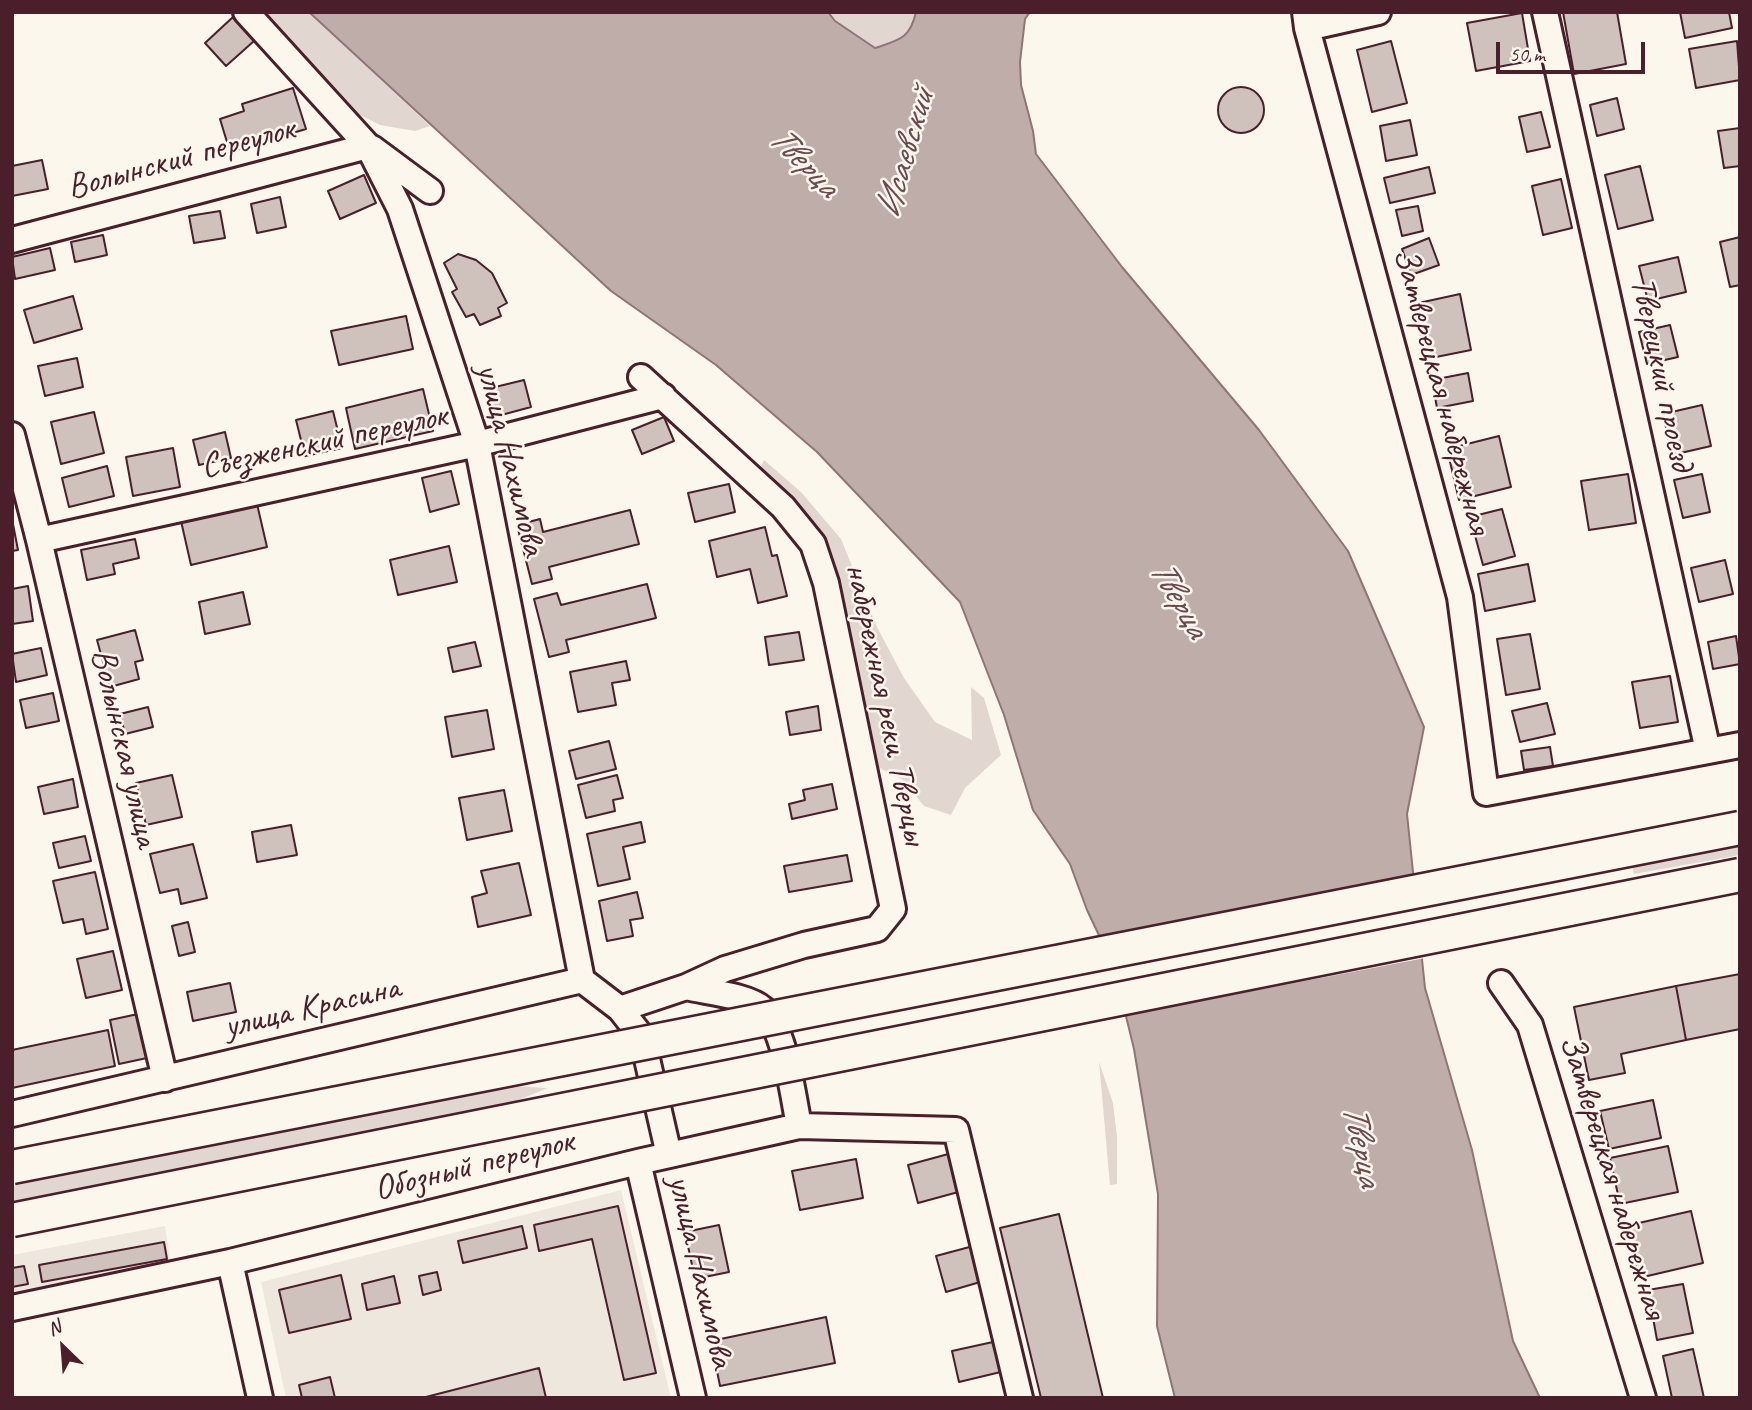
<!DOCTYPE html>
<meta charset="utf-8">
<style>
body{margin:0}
#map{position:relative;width:1752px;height:1410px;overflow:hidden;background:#fbf7ec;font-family:Caveat,sans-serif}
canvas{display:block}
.frame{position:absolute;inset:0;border:14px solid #4a1f2b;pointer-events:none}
.north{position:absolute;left:28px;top:1312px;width:70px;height:70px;-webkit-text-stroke:5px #fbf7ec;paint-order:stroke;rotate:335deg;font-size:19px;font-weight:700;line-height:28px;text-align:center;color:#4a1f2b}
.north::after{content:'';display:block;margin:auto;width:24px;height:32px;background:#4a1f2b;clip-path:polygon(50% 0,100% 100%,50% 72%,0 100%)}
.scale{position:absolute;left:1496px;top:42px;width:149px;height:32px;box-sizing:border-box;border:4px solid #4a1f2b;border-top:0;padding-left:9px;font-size:21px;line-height:24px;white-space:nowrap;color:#4a1f2b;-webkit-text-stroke:5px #fbf7ec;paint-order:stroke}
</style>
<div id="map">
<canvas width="1752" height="1410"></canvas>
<div class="frame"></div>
<div class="north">N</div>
<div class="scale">50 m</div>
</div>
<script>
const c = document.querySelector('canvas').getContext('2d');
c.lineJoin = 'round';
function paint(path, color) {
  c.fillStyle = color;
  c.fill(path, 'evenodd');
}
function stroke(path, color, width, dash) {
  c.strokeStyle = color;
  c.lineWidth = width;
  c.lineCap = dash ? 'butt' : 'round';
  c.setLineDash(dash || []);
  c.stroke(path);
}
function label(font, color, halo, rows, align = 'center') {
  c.font = font + ' Caveat,sans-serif';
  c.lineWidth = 5;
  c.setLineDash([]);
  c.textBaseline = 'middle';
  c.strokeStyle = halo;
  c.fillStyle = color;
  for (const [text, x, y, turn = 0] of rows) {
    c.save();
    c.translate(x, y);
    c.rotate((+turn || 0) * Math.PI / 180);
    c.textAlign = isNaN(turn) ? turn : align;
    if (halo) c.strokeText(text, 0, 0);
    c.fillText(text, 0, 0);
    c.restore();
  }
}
paint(new Path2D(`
 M 621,1190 L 671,1398 L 286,1398 L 261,1282 Z
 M 165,1226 L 172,1269 L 12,1300 L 12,1255 Z`), '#eee7de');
paint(new Path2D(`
 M 256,12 L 309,12 L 430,126 L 415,131 L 380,125 L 346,108 Z
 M 828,12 L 916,12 C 910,39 899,40 875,48 L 835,21 Z
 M 764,460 L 801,492 L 841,539 L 877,627 L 904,678 L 935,722 L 972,740 L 971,687 L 984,698 L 1001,755 L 965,788 L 951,815 L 924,806 L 903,780 L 870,763 L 849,644 L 825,540 L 802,512 L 759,470 Z
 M 1740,840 L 1740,855 L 1634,874 L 1631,861 Z
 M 1099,1062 L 1113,1103 L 1117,1137 L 1117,1184 L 1110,1185 Z
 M 513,1086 L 548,1088 L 516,1101 L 12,1202 L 12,1186 Z`), '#e2d7d0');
const water = new Path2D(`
 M 309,12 L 828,12 L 835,21 L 875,48 C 899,40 910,39 916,12 L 1030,12 L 1025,19 L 1020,62 L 1021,85 L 1033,131 L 1036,154 L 1122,267 L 1259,430 L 1348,551 L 1424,727 L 1407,814 L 1425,988 L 1472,1150 L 1513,1341 L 1540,1398 L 1175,1398 L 1157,1326 L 1158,1194 L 1134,1049 L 1114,967 L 1087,910 L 1070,864 L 1033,810 L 1004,715 L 960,602 L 817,452 L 716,365 L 611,291 Z`);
paint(water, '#bfadaa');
stroke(water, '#907477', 2);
paint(new Path2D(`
 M 1417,878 L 1425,958 L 1122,1016 L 1111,969 L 1097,938 Z`), '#fbf7ec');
const building = new Path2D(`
 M 1563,12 L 1617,12 L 1626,64 L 1574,74 Z
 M 1680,12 L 1729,12 L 1732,28 L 1685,38 Z
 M 1522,13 L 1530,61 L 1476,71 L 1467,23 Z
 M 233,17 L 254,41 L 226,66 L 205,43 Z
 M 1391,41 L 1407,103 L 1372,112 L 1357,50 Z
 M 1737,41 L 1740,80 L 1696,88 L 1689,49 Z
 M1218 110a23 23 0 1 1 46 0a23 23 0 1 1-46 0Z
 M 293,88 L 306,129 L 230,152 L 220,119 L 244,111 L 242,104 Z
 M 1617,98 L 1624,129 L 1597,136 L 1590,105 Z
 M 1541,112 L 1550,147 L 1527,152 L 1519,117 Z
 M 1410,120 L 1417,155 L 1386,161 L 1380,126 Z
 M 1740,128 L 1740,166 L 1724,168 L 1718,131 Z
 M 42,160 L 48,189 L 12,196 L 12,166 Z
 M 1640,166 L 1653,220 L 1618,229 L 1605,175 Z
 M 1429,167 L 1435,193 L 1390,203 L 1384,178 Z
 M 364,175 L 376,203 L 340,219 L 328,191 Z
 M 1561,179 L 1572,228 L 1543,235 L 1532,186 Z
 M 280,197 L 286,227 L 257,233 L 251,204 Z
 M 1418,206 L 1423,231 L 1402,236 L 1396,210 Z
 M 220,211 L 225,238 L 194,243 L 189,216 Z
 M 103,235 L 107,255 L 75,262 L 71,242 Z
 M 1740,237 L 1740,285 L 1730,287 L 1720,242 Z
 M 1429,238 L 1439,265 L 1411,275 L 1402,249 Z
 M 50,248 L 55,270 L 15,279 L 12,257 Z
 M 458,254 L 476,260 L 492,273 L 507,303 L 498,308 L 501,316 L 480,325 L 474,314 L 466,317 L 452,292 L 457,289 L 444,263 Z
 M 1678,257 L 1686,292 L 1648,301 L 1639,266 Z
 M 1460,294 L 1471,350 L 1426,359 L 1414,304 Z
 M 73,296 L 82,329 L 34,343 L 24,310 Z
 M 406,316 L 413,349 L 339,365 L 331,331 Z
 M 1670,325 L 1678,357 L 1647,364 L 1639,332 Z
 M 77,358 L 83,387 L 45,396 L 38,366 Z
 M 1468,373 L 1473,401 L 1437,408 L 1432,380 Z
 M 524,380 L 531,407 L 494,417 L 487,389 Z
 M 423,389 L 433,431 L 355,449 L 346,408 Z
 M 1702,405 L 1711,446 L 1672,455 L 1663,414 Z
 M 333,411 L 342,448 L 305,456 L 296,420 Z
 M 94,412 L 104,453 L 61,464 L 51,422 Z
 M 664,417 L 674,441 L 642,454 L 632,430 Z
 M 225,432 L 231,458 L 199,465 L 193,440 Z
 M 1499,436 L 1511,487 L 1459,500 L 1447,449 Z
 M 173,448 L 180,487 L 133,496 L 126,457 Z
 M 107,466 L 114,496 L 69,507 L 62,478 Z
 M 451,471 L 459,504 L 430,512 L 422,478 Z
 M 1628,474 L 1636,523 L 1589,530 L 1581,481 Z
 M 1702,474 L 1710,512 L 1683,518 L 1674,480 Z
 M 729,484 L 735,512 L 695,522 L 688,493 Z
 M 257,504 L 267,547 L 191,565 L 181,521 Z
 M 1502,509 L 1515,556 L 1483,565 L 1470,517 Z
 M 630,510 L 639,544 L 549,567 L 552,579 L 532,584 L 517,525 L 540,519 L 543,532 Z
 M 12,519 L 18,550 L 12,551 Z
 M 765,527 L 772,556 L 777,555 L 787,596 L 758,603 L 750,569 L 717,577 L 709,541 Z
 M 135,539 L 139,558 L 113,564 L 115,574 L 87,580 L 81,550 Z
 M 449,546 L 457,582 L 398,595 L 390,560 Z
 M 1725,560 L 1733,594 L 1699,602 L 1691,568 Z
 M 1528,564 L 1535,601 L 1485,611 L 1478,574 Z
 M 647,584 L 656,618 L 566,640 L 569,652 L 549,657 L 534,599 L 557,593 L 561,605 Z
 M 28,586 L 33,621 L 12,624 L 12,589 Z
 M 243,592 L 250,624 L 205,634 L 199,602 Z
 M 135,630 L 143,660 L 135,662 L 139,679 L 110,687 L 97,640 Z
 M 799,632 L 804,660 L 769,665 L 765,637 Z
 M 1530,634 L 1540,689 L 1506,695 L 1497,639 Z
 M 1736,636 L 1740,664 L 1713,669 L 1708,642 Z
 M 475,642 L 481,666 L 453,672 L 448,648 Z
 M 41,648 L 47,675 L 16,682 L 12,654 Z
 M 626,661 L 630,680 L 612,683 L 616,705 L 578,712 L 570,672 Z
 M 1670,676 L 1678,722 L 1640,728 L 1632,682 Z
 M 53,693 L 59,721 L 26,728 L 20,700 Z
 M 1547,703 L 1555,734 L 1520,742 L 1512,711 Z
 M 818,706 L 821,730 L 790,735 L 786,712 Z
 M 148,707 L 153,727 L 125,734 L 120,714 Z
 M 487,710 L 494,749 L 452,757 L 445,717 Z
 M 609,741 L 616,769 L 576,779 L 569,751 Z
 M 1550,747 L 1553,766 L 1524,770 L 1521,751 Z
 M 172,775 L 182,817 L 146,825 L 136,783 Z
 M 617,775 L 623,798 L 613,800 L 615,811 L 586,818 L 578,785 Z
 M 73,779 L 78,807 L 44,814 L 38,787 Z
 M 832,784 L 837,809 L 792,819 L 789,804 L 805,800 L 803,790 Z
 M 504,790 L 512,831 L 467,840 L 459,798 Z
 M 641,822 L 645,842 L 623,847 L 630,879 L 598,886 L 587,834 Z
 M 291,825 L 297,855 L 257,862 L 252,832 Z
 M 85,836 L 91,861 L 59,868 L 53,843 Z
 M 193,844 L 207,898 L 181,904 L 178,889 L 160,893 L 150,854 Z
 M 847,855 L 852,881 L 789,892 L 784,866 Z
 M 519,863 L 531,915 L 478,927 L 472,897 L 487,893 L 481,871 Z
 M 95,872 L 108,929 L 86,934 L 83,919 L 63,923 L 53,881 Z
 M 637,892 L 643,918 L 630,920 L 633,936 L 607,941 L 599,901 Z
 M 188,922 L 195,952 L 179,956 L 172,926 Z
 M 113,951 L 122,990 L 86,998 L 77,959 Z
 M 1740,974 L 1740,1029 L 1686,1040 L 1676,986 Z
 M 230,983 L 236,1012 L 193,1021 L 187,992 Z
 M 1676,986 L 1686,1040 L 1621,1054 L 1625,1073 L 1589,1080 L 1574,1007 Z
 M 138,1014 L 147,1058 L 119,1064 L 110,1020 Z
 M 108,1030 L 115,1066 L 12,1088 L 12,1050 Z
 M 1653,1100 L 1661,1138 L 1609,1149 L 1600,1111 Z
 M 1668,1146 L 1678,1192 L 1620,1204 L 1610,1158 Z
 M 952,1153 L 962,1191 L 918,1203 L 908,1165 Z
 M 856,1159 L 863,1198 L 800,1210 L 792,1171 Z
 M 618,1206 L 656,1373 L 624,1380 L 592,1239 L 539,1251 L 534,1225 Z
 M 1691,1211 L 1703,1263 L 1639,1278 L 1626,1226 Z
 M 1059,1214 L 1103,1398 L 1041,1398 L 1000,1228 Z
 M 719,1225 L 729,1272 L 695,1279 L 685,1232 Z
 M 522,1226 L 527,1248 L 463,1263 L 458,1241 Z
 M 164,1242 L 167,1259 L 42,1282 L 39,1265 Z
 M 977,1245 L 987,1280 L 946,1292 L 936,1256 Z
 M 24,1266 L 28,1284 L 12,1287 L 12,1268 Z
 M 437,1272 L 441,1290 L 423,1295 L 419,1276 Z
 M 341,1275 L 351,1319 L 289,1333 L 279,1290 Z
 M 394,1276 L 400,1303 L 367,1310 L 362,1284 Z
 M 1683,1284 L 1693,1333 L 1657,1340 L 1648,1290 Z
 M 826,1317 L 835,1363 L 720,1386 L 711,1341 Z
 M 1002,1340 L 1009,1370 L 959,1382 L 952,1351 Z
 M 1693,1349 L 1704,1398 L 1672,1398 L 1663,1356 Z
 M 539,1368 L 546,1398 L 422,1398 Z
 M 330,1377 L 335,1398 L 302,1398 L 299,1385 Z`);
paint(building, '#cfc2bc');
stroke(building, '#4a1f2b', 2);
const minor = new Path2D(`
 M 246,12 L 368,146 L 400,209 L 477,444 L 582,980
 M 1305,12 L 1307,28 L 1460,597 L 1486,793 L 1740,745
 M 1545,12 L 1708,751
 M 1307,28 L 1378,12
 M 372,148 L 430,191
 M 12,240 L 368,146
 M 12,435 L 39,540 L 165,1079
 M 39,540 L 477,444 L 663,396
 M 582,980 L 620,1009 L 642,1037 L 669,1155
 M 1501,983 L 1530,1025 L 1643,1398
 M 686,987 C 706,992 747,995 763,1009 C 785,1029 793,1096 799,1126
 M 620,1009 L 686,987 L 725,969 L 804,945 L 877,929 L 893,909 L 826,583 L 813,544 L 783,507 L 641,377
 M 12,1114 L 582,980
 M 638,1162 L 693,1398
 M 230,1262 L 260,1398
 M 12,1308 L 230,1262 L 638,1162 L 799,1126 L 956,1130 L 1020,1398`);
stroke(minor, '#4a1f2b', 30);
stroke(minor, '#fbf7ec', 24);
const majorBridge = new Path2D(`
 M 12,1167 L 1740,828
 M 12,1220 L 1740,875`);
stroke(majorBridge, '#4a1f2b', 37, []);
stroke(majorBridge, '#fbf7ec', 32);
label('35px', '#4a1f2b', '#fbf7ec', [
 ["Волынский переулок",181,159,-15],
 ["Тверецкий проезд",1661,374,78],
 ["Затверецкая набережная",1441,391,75],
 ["Съезженский переулок",324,442,-12],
 ["улица Нахимова",510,460,76],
 ["набережная реки Тверцы",885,704,78],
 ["Волынская улица",124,748,77],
 ["улица Красина",312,1008,-13],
 ["Обозный переулок",474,1166,-14],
 ["Затверецкая набережная",1612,1177,73],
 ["улица Нахимова",700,1272,77]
]);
label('italic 37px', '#6d4a51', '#fbf7ec', [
 ["Исаевский",906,154,-74],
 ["Тверца",803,162,46],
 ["Тверца",1178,599,60],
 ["Тверца",1361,1145,78]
]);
</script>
